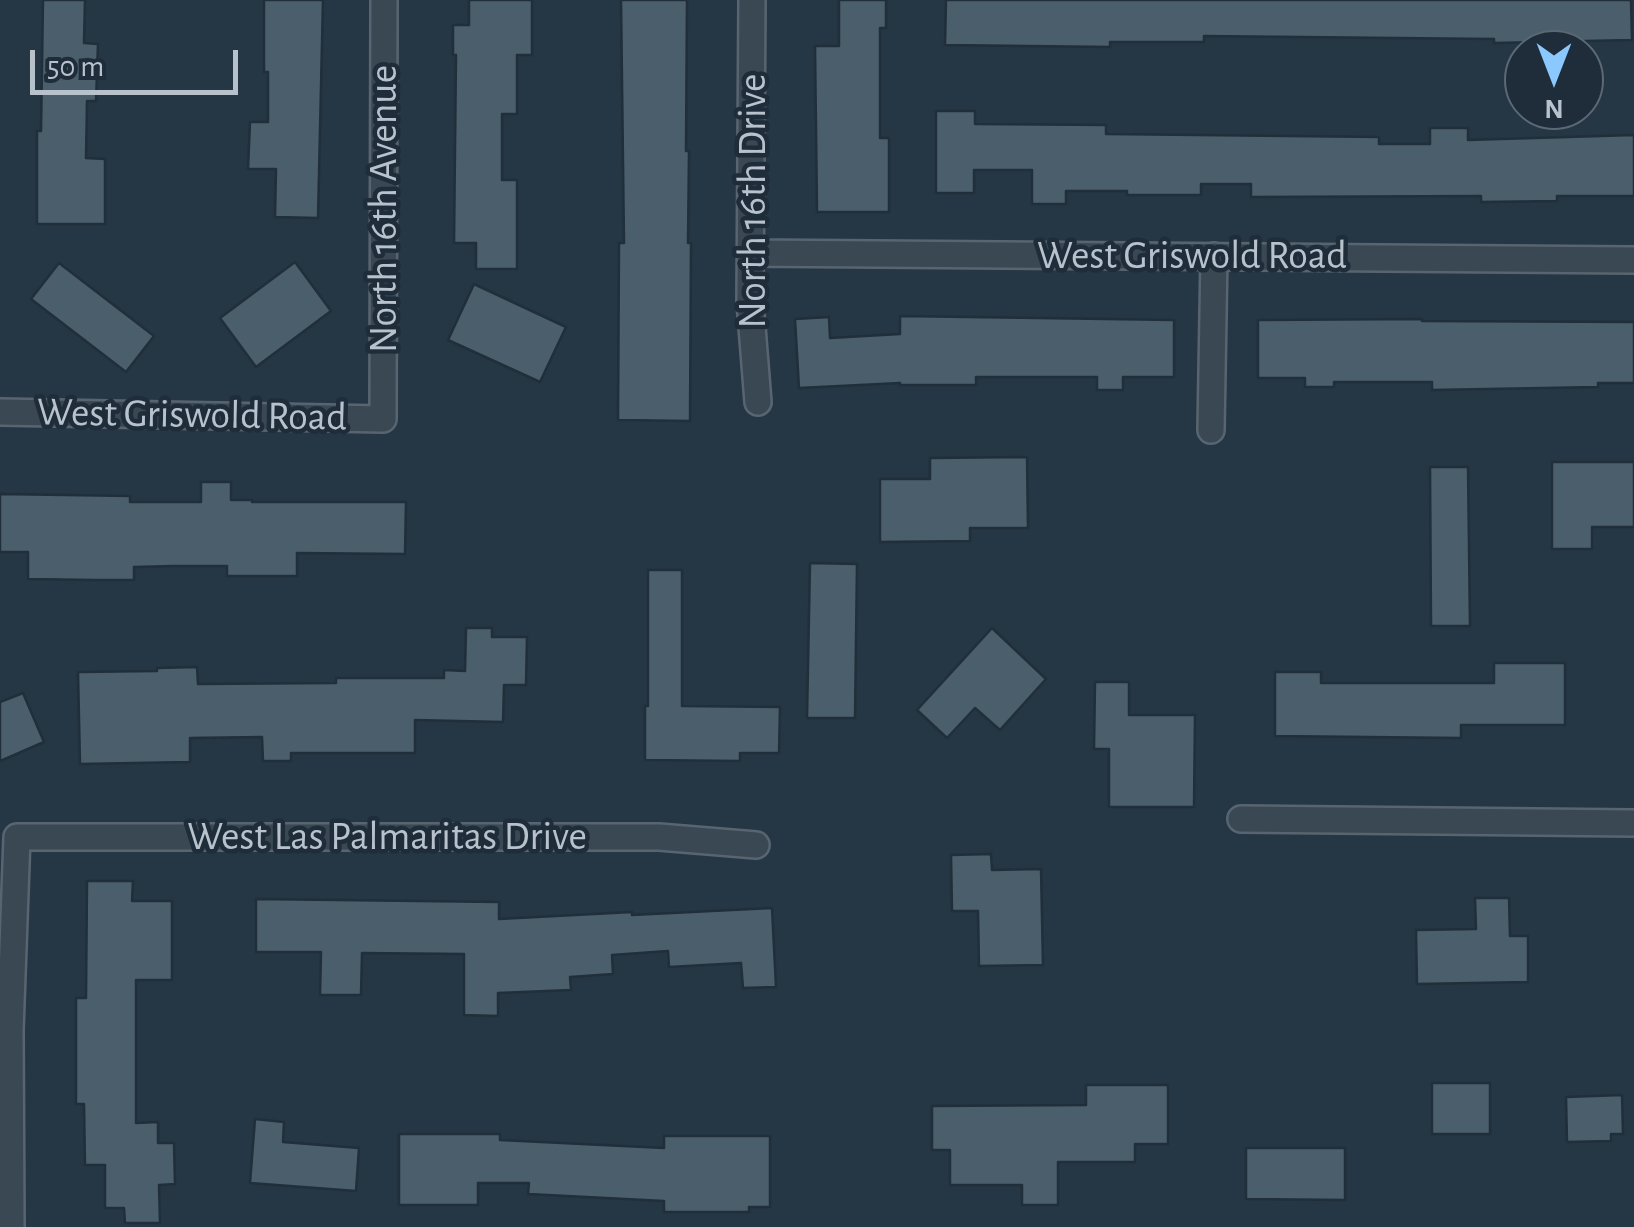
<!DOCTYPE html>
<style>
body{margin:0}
#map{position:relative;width:1634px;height:1227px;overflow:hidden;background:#253644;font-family:"Alegreya Sans",sans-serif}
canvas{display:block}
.north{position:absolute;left:1504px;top:30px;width:100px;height:100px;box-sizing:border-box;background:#1e2d39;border:2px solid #5b6974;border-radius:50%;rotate:180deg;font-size:28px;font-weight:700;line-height:40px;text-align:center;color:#b7c2cd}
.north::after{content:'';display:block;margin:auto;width:35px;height:45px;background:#8ac8fe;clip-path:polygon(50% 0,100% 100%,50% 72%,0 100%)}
.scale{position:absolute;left:30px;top:50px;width:208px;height:45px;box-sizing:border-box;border:5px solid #b7c2cd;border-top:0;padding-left:12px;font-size:30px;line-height:35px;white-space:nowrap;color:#b7c2cd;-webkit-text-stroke:8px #1e2d39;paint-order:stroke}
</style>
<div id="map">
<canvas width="1634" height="1227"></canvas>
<div class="north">N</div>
<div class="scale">50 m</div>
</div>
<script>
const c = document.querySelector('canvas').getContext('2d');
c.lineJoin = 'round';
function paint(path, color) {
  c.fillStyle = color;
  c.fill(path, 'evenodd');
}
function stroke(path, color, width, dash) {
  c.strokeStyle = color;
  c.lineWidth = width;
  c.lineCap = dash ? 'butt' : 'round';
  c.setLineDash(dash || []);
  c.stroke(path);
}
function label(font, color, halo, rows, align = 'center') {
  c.font = font + ' "Alegreya Sans",sans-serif';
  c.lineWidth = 9;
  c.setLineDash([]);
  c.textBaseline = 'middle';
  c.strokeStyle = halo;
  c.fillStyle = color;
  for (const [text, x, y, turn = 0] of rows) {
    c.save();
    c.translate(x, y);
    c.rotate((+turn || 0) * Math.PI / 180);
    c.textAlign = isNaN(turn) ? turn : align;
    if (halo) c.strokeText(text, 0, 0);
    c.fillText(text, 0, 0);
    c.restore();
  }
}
const building = new Path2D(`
 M 43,0 L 85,0 L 84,43 L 98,44 L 96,101 L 87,101 L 86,158 L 105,159 L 105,224 L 37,224 L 37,131 L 41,131 Z
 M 264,0 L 323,0 L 318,218 L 275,217 L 276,169 L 248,169 L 250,122 L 268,122 L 268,72 L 264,72 Z
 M 469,0 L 532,0 L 532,55 L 517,55 L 517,114 L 502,114 L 502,180 L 517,180 L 517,269 L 476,269 L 476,243 L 454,243 L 456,55 L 453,55 L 453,25 L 469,25 Z
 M 621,0 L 687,0 L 686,151 L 689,151 L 688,243 L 691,243 L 690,421 L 618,420 L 619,243 L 624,243 Z
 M 839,0 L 886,0 L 886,28 L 880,28 L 880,138 L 889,138 L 889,212 L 817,212 L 815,46 L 839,46 Z
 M 946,0 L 1631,0 L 1632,40 L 1494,43 L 1494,39 L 1204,36 L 1204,42 L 1110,42 L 1110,47 L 945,45 Z
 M 936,111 L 975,111 L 975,124 L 1106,125 L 1106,134 L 1379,137 L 1379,144 L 1430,144 L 1430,128 L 1468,128 L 1468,140 L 1634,135 L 1634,196 L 1557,196 L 1557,201 L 1481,202 L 1481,196 L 1251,197 L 1251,184 L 1201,184 L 1201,195 L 1127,195 L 1127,191 L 1066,191 L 1066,204 L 1032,204 L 1032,170 L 974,170 L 974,193 L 936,193 Z
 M 295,262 L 331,311 L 256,367 L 220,318 Z
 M 59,263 L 154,336 L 126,372 L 31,299 Z
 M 474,284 L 566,327 L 540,382 L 448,340 Z
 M 900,316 L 1174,320 L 1174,377 L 1123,377 L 1123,390 L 1097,390 L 1097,377 L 976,377 L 976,385 L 900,385 L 900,383 L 799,388 L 795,319 L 829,317 L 830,338 L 900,334 Z
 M 1422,319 L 1422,321 L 1634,322 L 1634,383 L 1598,383 L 1598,387 L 1432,390 L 1432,382 L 1334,382 L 1334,387 L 1305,387 L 1305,378 L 1258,378 L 1258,320 Z
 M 1027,457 L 1028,528 L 970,528 L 970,541 L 880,542 L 880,479 L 930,479 L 930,458 Z
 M 1552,462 L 1634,462 L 1634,527 L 1592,527 L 1592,549 L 1552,549 Z
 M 1430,467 L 1468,467 L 1470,626 L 1431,626 Z
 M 201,482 L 231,482 L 231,500 L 252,500 L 252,502 L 406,502 L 405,554 L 297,553 L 297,576 L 227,576 L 227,566 L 173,566 L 134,567 L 134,580 L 94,580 L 28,579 L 28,552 L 0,552 L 0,494 L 130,496 L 130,502 L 201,502 Z
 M 810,563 L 857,564 L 855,718 L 807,718 Z
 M 648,570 L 682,570 L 682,706 L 780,707 L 779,753 L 740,753 L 740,761 L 645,760 L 645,706 L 648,706 Z
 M 466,628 L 492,628 L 492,637 L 527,637 L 526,685 L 504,685 L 503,722 L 415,720 L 415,753 L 291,753 L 291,761 L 263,761 L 262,737 L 190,738 L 190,762 L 80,764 L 78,672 L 157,671 L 157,668 L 197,667 L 198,684 L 336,683 L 336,678 L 444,678 L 444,670 L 465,671 Z
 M 992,628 L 1046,679 L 1000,730 L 975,708 L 947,738 L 917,710 Z
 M 1494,663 L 1565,663 L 1565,725 L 1461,725 L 1461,738 L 1275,736 L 1275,672 L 1321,672 L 1321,683 L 1494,683 Z
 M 1095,682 L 1129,682 L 1129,715 L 1195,715 L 1194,807 L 1109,807 L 1109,749 L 1094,749 Z
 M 23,693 L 44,742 L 0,761 L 0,702 Z
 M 991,854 L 992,870 L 1041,869 L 1043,965 L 979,966 L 978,911 L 952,911 L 951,855 Z
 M 87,881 L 133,881 L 132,901 L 172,901 L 172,980 L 136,980 L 136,1123 L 158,1122 L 158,1143 L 174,1143 L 175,1184 L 159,1185 L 160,1223 L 125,1223 L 124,1208 L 105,1208 L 105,1165 L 85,1165 L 84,1104 L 76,1104 L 76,998 L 86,998 Z
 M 1475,898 L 1509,898 L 1510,936 L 1528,936 L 1528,982 L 1417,984 L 1416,930 L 1476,929 Z
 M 256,899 L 499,902 L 499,919 L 632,912 L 632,915 L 772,908 L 776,987 L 743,988 L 741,963 L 669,967 L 668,951 L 612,955 L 613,974 L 570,977 L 571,990 L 498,993 L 498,1016 L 464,1015 L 464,954 L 362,953 L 361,995 L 320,995 L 321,952 L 256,952 Z
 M 1432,1083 L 1490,1083 L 1490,1134 L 1432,1134 Z
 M 1086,1085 L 1168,1085 L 1168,1144 L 1135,1144 L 1135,1162 L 1058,1162 L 1058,1205 L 1022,1205 L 1022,1185 L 950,1185 L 950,1150 L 932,1150 L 932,1106 L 1086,1105 Z
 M 1622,1095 L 1623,1134 L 1611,1134 L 1611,1141 L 1567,1142 L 1566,1097 Z
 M 255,1119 L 284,1122 L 283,1142 L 359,1148 L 356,1191 L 250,1183 Z
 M 399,1134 L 500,1134 L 500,1140 L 664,1148 L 664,1136 L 770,1136 L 770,1207 L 749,1207 L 749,1212 L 664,1212 L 664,1201 L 528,1194 L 529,1183 L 478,1183 L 478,1205 L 399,1205 Z
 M 1246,1148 L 1345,1148 L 1345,1200 L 1246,1199 Z`);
paint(building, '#4b5e6c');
stroke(building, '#202f3a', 2.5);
const minor = new Path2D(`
 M 752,0 L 750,302 L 758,402
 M 750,253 L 1634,260
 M 0,412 L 383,419 L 384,0
 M 1211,430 L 1214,256
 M 1241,819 L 1634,823
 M 11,1227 L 10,1030 L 17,837 L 659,837 L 756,845`);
stroke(minor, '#586570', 30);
stroke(minor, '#394853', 25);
label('40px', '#b7c2cd', '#1e2d39', [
 ["North 16th Drive",753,201,-90],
 ["North 16th Avenue",384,209,-90],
 ["West Griswold Road",1192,256],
 ["West Griswold Road",192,415,1],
 ["West Las Palmaritas Drive",387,837]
]);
</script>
